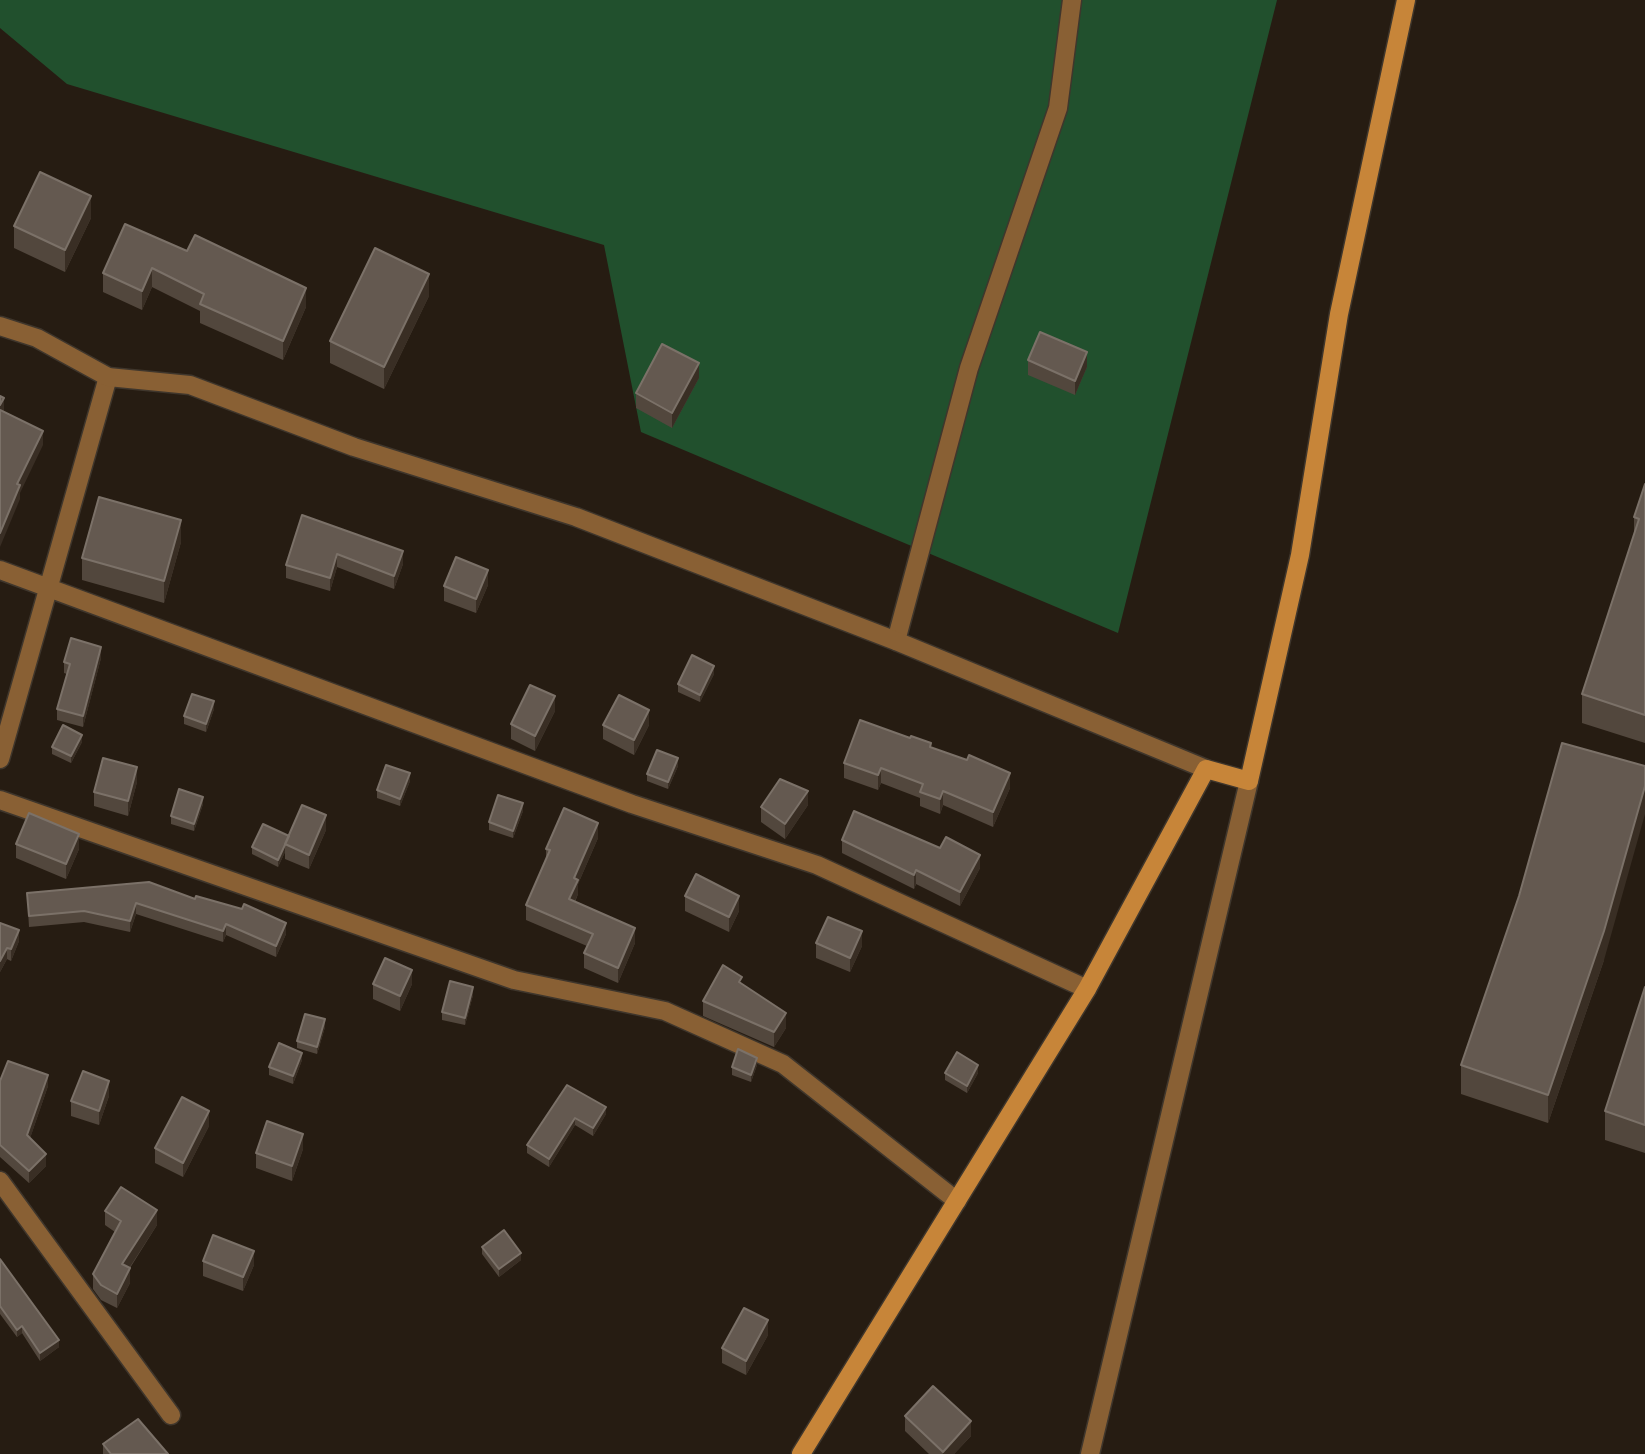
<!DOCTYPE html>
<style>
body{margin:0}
canvas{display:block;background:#261c12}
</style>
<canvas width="1645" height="1454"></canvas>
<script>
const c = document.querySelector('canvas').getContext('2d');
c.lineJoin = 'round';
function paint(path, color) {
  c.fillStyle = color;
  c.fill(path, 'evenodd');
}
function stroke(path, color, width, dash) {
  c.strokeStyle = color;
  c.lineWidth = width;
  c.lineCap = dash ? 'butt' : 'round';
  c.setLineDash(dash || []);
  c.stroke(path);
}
paint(new Path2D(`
 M 0,0 L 1277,0 L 1118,633 L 641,432 L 604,245 L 67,84 L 0,28 Z`), '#21502d');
const minor = new Path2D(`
 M 0,570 L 632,804 L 817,865 L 1087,989
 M 896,641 L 969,368 L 1058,108 L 1072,0
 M 0,759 L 108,377
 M 0,800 L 514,980 L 665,1011 L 783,1064 L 957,1201
 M 0,1181 L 171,1415
 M 1090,1454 L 1249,781`);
const tertiary = new Path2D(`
 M 0,326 L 37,338 L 108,377 L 190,385 L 354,447 L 576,517 L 896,641 L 1206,769`);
const secondary = new Path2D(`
 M 801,1454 L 1087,989 L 1206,769 L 1249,781 L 1300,555 L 1339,314 L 1406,0`);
stroke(minor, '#3f362c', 21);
stroke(tertiary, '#3f362c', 21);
stroke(secondary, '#3f362c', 21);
stroke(minor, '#896034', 18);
stroke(tertiary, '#896034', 18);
stroke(secondary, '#c78539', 18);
paint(new Path2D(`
 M 91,218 L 65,272 L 14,248 L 14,226 Z
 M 125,224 L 306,307 L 283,360 L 200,323 L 200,311 L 152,287 L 142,310 L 103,292 L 103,273 Z
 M 429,296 L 384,389 L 330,363 L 330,341 Z
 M 1028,360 L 1087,367 L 1075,395 L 1028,375 Z
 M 699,378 L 672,428 L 636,408 L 636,393 Z
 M 1645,484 L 1645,743 L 1582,723 L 1582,694 L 1634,534 L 1634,517 Z
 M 302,515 L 403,564 L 394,589 L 337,567 L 330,591 L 286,578 L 286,565 Z
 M 181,542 L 164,603 L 82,580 L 82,558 Z
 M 488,585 L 476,613 L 444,601 L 444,586 Z
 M 101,658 L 83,727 L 57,720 L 57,709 L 67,674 L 64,673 L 64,662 Z
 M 714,674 L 700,702 L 678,692 L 678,684 Z
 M 214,709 L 206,732 L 184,724 L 184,716 Z
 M 555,711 L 535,751 L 511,739 L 511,724 Z
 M 603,725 L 649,725 L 634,755 L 603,739 Z
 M 82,742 L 71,763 L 52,754 L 52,747 Z
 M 931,747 L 1010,788 L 993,827 L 943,805 L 940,814 L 920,806 L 920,798 L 881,783 L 878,790 L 844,778 L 844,763 Z
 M 678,766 L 668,789 L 647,781 L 647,774 Z
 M 410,781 L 400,806 L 377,798 L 377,790 Z
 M 137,782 L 128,816 L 94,806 L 94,792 Z
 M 203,804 L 194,831 L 171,824 L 171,816 Z
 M 808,805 L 785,839 L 761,822 L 761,807 Z
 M 523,811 L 513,838 L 489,830 L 489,822 Z
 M 326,830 L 309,869 L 285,859 L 285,852 L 278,867 L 252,854 L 252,847 L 289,836 Z
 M 598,838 L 578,884 L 578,894 L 575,902 L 635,943 L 618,983 L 584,968 L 584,953 L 587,946 L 526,920 L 526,905 L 546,860 L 546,849 Z
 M 842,840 L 980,868 L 960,906 L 916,884 L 914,889 L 842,853 Z
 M 16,844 L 79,849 L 66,879 L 16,858 Z
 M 149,882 L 286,934 L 276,957 L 226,935 L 223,942 L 136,914 L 130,932 L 84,922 L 29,927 L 27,893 Z
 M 685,896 L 739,911 L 729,932 L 685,911 Z
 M 0,923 L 19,941 L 11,961 L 7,959 L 0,972 Z
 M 816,943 L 862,946 L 850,972 L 816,958 Z
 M 1604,960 L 1548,1123 L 1461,1094 L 1461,1065 Z
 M 373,984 L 412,984 L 400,1011 L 373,999 Z
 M 1645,987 L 1645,1153 L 1605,1140 L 1605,1111 Z
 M 473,995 L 465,1025 L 442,1020 L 442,1012 Z
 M 703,1001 L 786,1028 L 774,1047 L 703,1016 Z
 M 325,1027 L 317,1054 L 297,1048 L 297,1041 Z
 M 302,1060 L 293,1084 L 269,1075 L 269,1067 Z
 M 757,1065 L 751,1082 L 732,1075 L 732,1067 Z
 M 945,1073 L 978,1073 L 967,1093 L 945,1080 Z
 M 0,1081 L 48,1086 L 30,1138 L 46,1166 L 29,1183 L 0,1157 Z
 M 567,1085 L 606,1114 L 593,1136 L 575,1125 L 549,1167 L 527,1153 L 527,1145 Z
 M 109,1096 L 99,1125 L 71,1116 L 71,1101 Z
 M 209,1126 L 183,1177 L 155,1163 L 155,1148 Z
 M 303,1149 L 292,1181 L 256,1168 L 256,1153 Z
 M 105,1211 L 157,1225 L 130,1268 L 130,1283 L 117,1308 L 101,1300 L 93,1289 L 93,1274 L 115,1232 L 105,1225 Z
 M 482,1247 L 521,1260 L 499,1277 L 482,1254 Z
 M 0,1259 L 59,1347 L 40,1361 L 22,1333 L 17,1337 L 0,1314 Z
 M 203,1261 L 254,1265 L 243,1291 L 203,1276 Z
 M 768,1335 L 746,1375 L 722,1363 L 722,1348 Z
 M 905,1416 L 971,1436 L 954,1454 L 929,1454 L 905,1431 Z
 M 103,1444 L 168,1454 L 103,1454 Z`), '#52473d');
paint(new Path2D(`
 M 91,196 L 91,218 L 65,272 L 65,250 Z
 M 152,268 L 152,287 L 142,310 L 142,291 Z
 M 429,274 L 429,296 L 384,389 L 384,367 Z
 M 306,288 L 306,307 L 283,360 L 283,341 Z
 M 1087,352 L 1087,367 L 1075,395 L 1075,381 Z
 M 699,363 L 699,378 L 672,428 L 672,413 Z
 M 4,398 L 4,412 L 0,419 L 0,405 Z
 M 43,431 L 43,445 L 20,493 L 20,499 L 0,547 L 0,533 L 17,484 Z
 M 181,520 L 181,542 L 164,603 L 164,581 Z
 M 403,551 L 403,564 L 394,589 L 394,576 Z
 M 337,554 L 337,567 L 330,591 L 330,578 Z
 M 488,570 L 488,585 L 476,613 L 476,599 Z
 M 101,647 L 101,658 L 83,727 L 83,716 Z
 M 714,666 L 714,674 L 700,702 L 700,695 Z
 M 555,696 L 555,711 L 535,751 L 535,736 Z
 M 214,701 L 214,709 L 206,732 L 206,724 Z
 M 649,710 L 649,725 L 634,755 L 634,740 Z
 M 82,735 L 82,742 L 71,763 L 71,756 Z
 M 678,758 L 678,766 L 668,789 L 668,782 Z
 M 137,767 L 137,782 L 128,816 L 128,801 Z
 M 881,768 L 881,783 L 878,790 L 878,775 Z
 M 410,773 L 410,781 L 400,806 L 400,799 Z
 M 1010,773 L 1010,788 L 993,827 L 993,812 Z
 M 1645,786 L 1645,814 L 1604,960 L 1548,1123 L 1548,1095 Z
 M 808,791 L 808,805 L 785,839 L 785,824 Z
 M 943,791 L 943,805 L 940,814 L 940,799 Z
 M 203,797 L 203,804 L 194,831 L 194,824 Z
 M 523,803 L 523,811 L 513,838 L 513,831 Z
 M 326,815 L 326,830 L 309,869 L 309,855 Z
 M 598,823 L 598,838 L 578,884 L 578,894 L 569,914 L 569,899 L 574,878 Z
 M 79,834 L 79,849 L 66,879 L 66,864 Z
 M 285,844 L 285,852 L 278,867 L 278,860 Z
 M 980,855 L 980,868 L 960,906 L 960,892 Z
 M 916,870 L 916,884 L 914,889 L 914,875 Z
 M 739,896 L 739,911 L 729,932 L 729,917 Z
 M 136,903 L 136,914 L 130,932 L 130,921 Z
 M 286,923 L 286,934 L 276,957 L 276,946 Z
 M 226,924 L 226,935 L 223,942 L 223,931 Z
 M 635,928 L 635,943 L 618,983 L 618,968 Z
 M 19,930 L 19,941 L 11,961 L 11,949 Z
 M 862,931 L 862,946 L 850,972 L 850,958 Z
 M 7,948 L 7,959 L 0,972 L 0,961 Z
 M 412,970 L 412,984 L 400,1011 L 400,996 Z
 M 473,987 L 473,995 L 465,1025 L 465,1018 Z
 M 786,1013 L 786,1028 L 774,1047 L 774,1032 Z
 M 325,1019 L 325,1027 L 317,1054 L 317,1047 Z
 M 302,1053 L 302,1060 L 293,1084 L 293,1076 Z
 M 757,1058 L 757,1065 L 751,1082 L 751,1075 Z
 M 978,1065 L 978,1073 L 967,1093 L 967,1086 Z
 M 48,1075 L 48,1086 L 27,1147 L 27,1135 Z
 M 109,1081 L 109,1096 L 99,1125 L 99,1111 Z
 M 606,1107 L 606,1114 L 593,1136 L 593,1128 Z
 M 209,1111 L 209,1126 L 183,1177 L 183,1163 Z
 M 575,1118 L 575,1125 L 549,1167 L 549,1159 Z
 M 303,1134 L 303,1149 L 292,1181 L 292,1166 Z
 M 46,1154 L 46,1166 L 29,1183 L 29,1171 Z
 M 157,1210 L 157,1225 L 122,1279 L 122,1264 Z
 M 254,1251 L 254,1265 L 243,1291 L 243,1277 Z
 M 521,1253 L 521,1260 L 499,1277 L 499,1269 Z
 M 130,1268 L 130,1283 L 117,1308 L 117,1294 Z
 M 768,1320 L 768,1335 L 746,1375 L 746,1361 Z
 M 22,1326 L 22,1333 L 17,1337 L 17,1330 Z
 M 59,1340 L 59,1347 L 40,1361 L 40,1353 Z
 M 971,1421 L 971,1436 L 954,1454 L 943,1454 L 943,1452 Z`), '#392e24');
const building = new Path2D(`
 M 40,172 L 91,196 L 65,250 L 14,226 Z
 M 125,224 L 187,251 L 195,235 L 306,288 L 283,341 L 200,304 L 204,294 L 152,268 L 142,291 L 103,273 Z
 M 375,248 L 429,274 L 384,367 L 330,341 Z
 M 1040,332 L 1087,352 L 1075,381 L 1028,360 Z
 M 662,344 L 699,363 L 672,413 L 636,393 Z
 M 0,396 L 4,398 L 0,405 Z
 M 0,410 L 43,431 L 17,484 L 20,485 L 0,533 Z
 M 1645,484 L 1645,715 L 1582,694 L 1639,519 L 1634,517 Z
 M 99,497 L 181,520 L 164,581 L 82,558 Z
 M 302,515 L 403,551 L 394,576 L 337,554 L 330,578 L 286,565 Z
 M 456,557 L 488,570 L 476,599 L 444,586 Z
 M 71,638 L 101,647 L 83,716 L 57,709 L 70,664 L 64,662 Z
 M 692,655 L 714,666 L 700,695 L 678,684 Z
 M 530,685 L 555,696 L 535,736 L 511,724 Z
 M 192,694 L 214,701 L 206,724 L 184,716 Z
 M 619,695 L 649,710 L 634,740 L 603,725 Z
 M 860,720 L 910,738 L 911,736 L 931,743 L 930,747 L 967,760 L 969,755 L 1010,773 L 993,812 L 943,791 L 940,799 L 920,792 L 923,784 L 881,768 L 878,775 L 844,763 Z
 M 63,725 L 82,735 L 71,756 L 52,747 Z
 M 1562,743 L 1645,766 L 1645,786 L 1604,931 L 1548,1095 L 1461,1065 L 1519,896 Z
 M 657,750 L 678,758 L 668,782 L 647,774 Z
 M 103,758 L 137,767 L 128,801 L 94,792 Z
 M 386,765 L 410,773 L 400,799 L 377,790 Z
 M 780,779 L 808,791 L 785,824 L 761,807 Z
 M 179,789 L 203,797 L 194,824 L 171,816 Z
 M 498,795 L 523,803 L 513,831 L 489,822 Z
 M 302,805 L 326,815 L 309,855 L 285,844 Z
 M 564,808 L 598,823 L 574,878 L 578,880 L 569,899 L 635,928 L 618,968 L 584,953 L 593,934 L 526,905 L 550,850 L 546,849 Z
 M 854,811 L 940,848 L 946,837 L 980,855 L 960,892 L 916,870 L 914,875 L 842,840 Z
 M 29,813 L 79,834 L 66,864 L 16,844 Z
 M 263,824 L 289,836 L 278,860 L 252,847 Z
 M 696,874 L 739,896 L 729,917 L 685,896 Z
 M 149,882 L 195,899 L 196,896 L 242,909 L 244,904 L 286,923 L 276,946 L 226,924 L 223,931 L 136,903 L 130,921 L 84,911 L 29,916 L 27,893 Z
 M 828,917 L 862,931 L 850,958 L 816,943 Z
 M 0,923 L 19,930 L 11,949 L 7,948 L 0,961 Z
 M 385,958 L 412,970 L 400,996 L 373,984 Z
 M 723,965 L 742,977 L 739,982 L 786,1013 L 774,1032 L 703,1001 Z
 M 450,981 L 473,987 L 465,1018 L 442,1012 Z
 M 1645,987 L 1645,1125 L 1605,1111 Z
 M 305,1014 L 325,1019 L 317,1047 L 297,1041 Z
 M 279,1043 L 302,1053 L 293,1076 L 269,1067 Z
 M 738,1049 L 757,1058 L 751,1075 L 732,1067 Z
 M 957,1052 L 978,1065 L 967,1086 L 945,1073 Z
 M 8,1061 L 48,1075 L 27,1135 L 46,1154 L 29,1171 L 0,1145 L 0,1081 Z
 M 83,1071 L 109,1081 L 99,1111 L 71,1101 Z
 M 567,1085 L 606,1107 L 593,1128 L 575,1118 L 549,1159 L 527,1145 Z
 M 182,1097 L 209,1111 L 183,1163 L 155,1148 Z
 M 267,1121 L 303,1134 L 292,1166 L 256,1153 Z
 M 121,1187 L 157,1210 L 122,1264 L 130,1268 L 117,1294 L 101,1285 L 93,1274 L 121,1221 L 105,1211 Z
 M 504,1230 L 521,1253 L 499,1269 L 482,1247 Z
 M 213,1235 L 254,1251 L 243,1277 L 203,1261 Z
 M 0,1259 L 59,1340 L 40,1353 L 22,1326 L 17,1330 L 0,1306 Z
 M 744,1308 L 768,1320 L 746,1361 L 722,1348 Z
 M 933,1386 L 971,1421 L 943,1452 L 905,1416 Z
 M 138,1419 L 168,1454 L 111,1454 L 103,1444 Z`);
paint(building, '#645950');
stroke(building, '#7b7168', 2);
</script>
